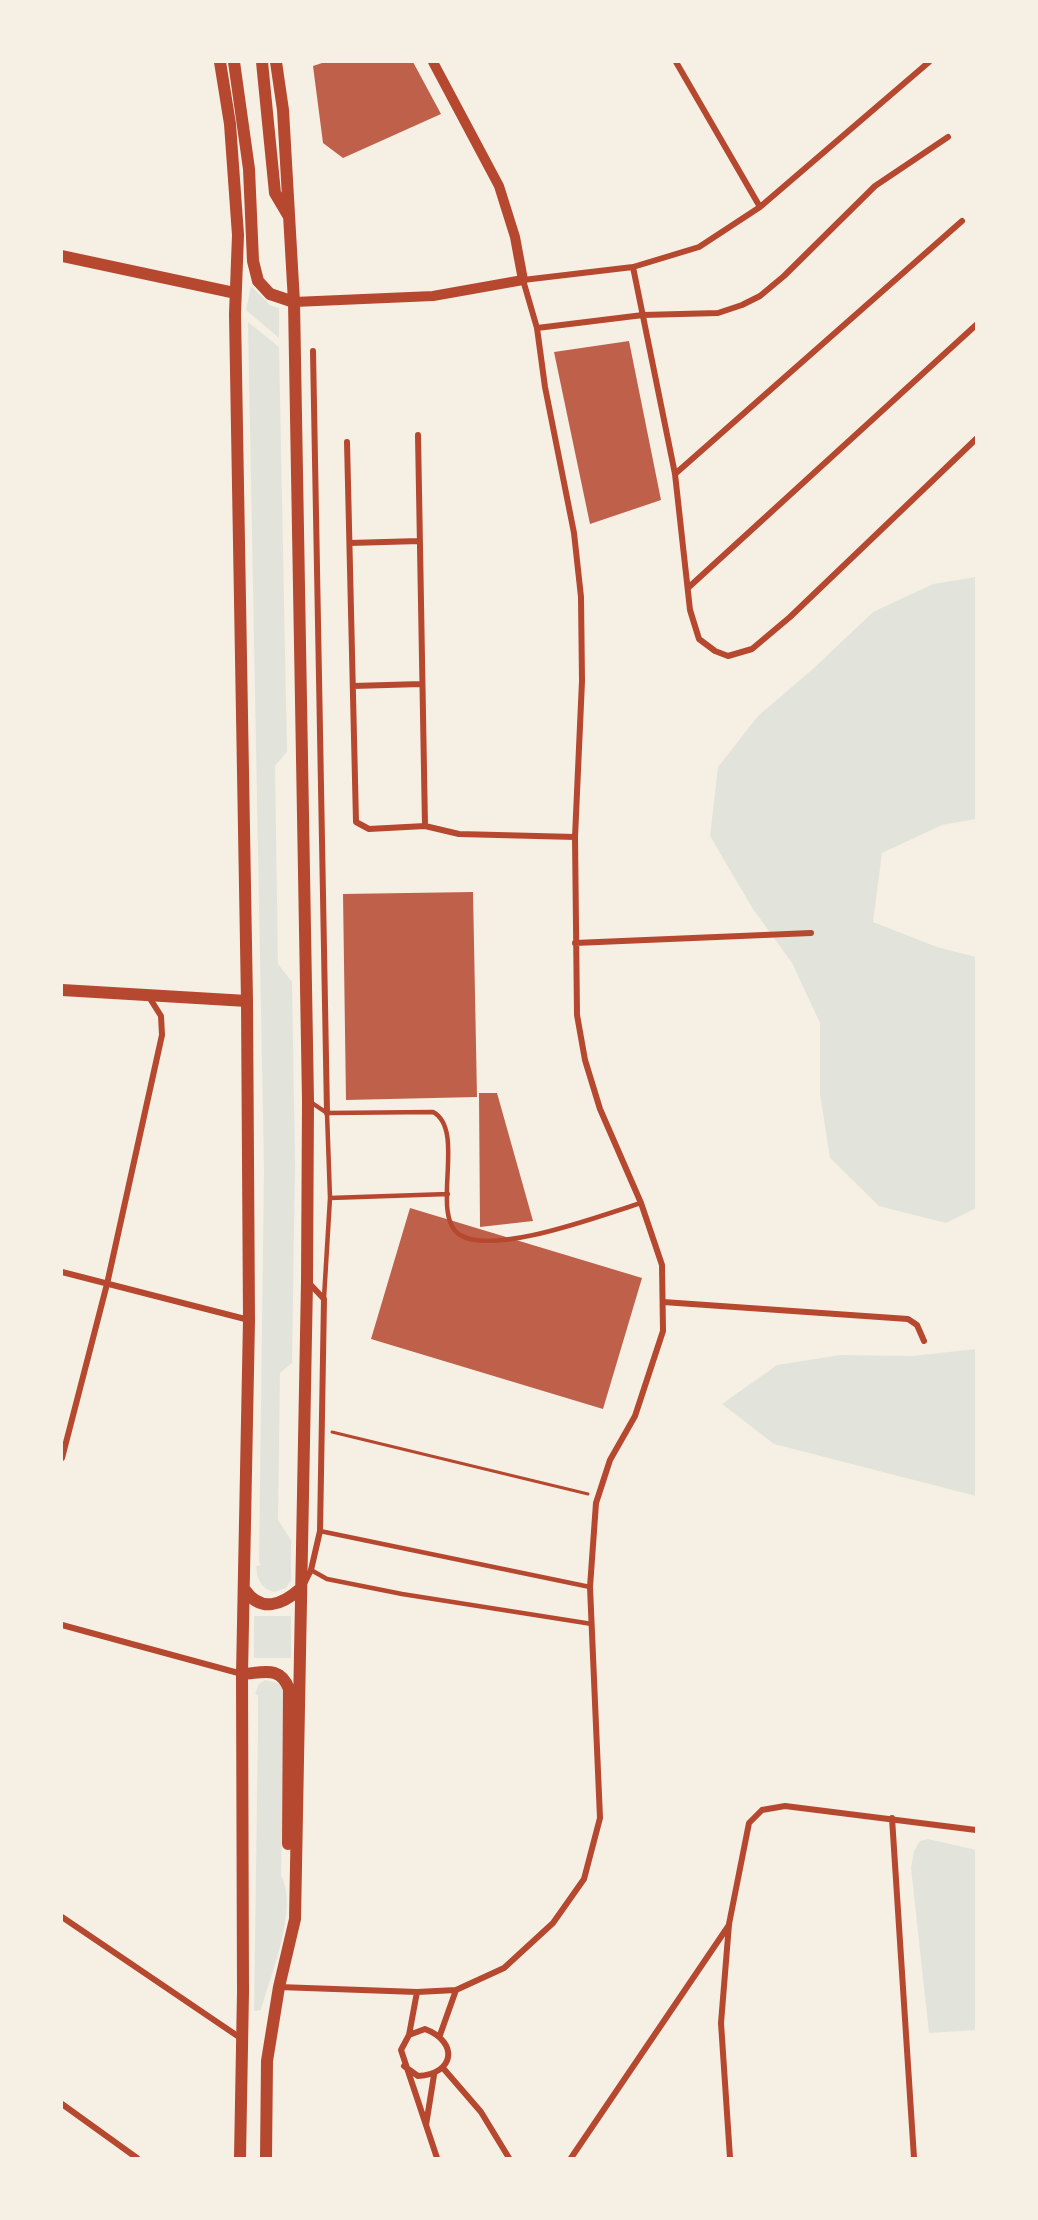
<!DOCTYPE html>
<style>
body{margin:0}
#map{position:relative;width:1038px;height:2220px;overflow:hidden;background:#f6efe4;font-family:Signika,sans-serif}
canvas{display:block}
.frame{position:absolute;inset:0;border:63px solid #f6efe4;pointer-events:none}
</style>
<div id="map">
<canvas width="1038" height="2220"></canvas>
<div class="frame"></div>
</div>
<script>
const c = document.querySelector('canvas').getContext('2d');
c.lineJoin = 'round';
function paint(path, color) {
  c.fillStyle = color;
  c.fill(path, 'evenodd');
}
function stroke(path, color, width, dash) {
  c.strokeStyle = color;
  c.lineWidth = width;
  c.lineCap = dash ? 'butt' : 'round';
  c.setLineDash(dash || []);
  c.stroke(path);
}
paint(new Path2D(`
 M 251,286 L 270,305 L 279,308 L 279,338 L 246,310 Z
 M 248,322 L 279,347 L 287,752 L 275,766 L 278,964 L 292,982 L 295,1164 L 292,1363 L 280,1373 L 278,1520 L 291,1540 L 291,1580 L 286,1588 L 274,1592 C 261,1589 257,1579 256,1566 L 261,1565 L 259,1561 L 264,1170 Z
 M 976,577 L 976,819 L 942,825 L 882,853 L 873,922 L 937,947 L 976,957 L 976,1208 L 946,1223 L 879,1206 L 830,1158 L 820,1094 L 820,1023 L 792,963 L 753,909 L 710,836 L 718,767 L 758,716 L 814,668 L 873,612 L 933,584 Z
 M 976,1349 L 976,1496 L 774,1444 L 722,1404 L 777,1365 L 841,1355 L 912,1356 Z
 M 254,1616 L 291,1616 L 291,1658 L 254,1658 Z
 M 265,1680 L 280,1684 L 285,1693 L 281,1876 C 299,1907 270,1977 261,2010 L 254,2011 L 258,1730 L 258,1695 L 255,1694 L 259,1684 Z
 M 928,1839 L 976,1850 L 976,2030 L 929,2033 L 911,1868 L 914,1851 L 920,1841 Z`), '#e2e4dc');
paint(new Path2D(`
 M 325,62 L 413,62 L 441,114 L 343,158 L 323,143 L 313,66 Z
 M 629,341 L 661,500 L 590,524 L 554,352 Z
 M 473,892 L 477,1097 L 346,1100 L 343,894 Z
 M 479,1093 L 497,1093 L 533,1221 L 480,1227 Z
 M 410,1208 L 642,1278 L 603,1409 L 371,1339 Z`), '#bf614a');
stroke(new Path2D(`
 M 332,1432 L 588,1494`), '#b5482f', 3);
stroke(new Path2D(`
 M 309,1101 L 327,1113 L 433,1112 C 467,1130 429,1216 460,1235 C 495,1256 602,1215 641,1203
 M 330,1198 L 448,1194
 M 324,1298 L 330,1198 L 327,1113
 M 320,1531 L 590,1587
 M 311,1570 L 327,1579 L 402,1594 L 592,1624`), '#b5482f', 4.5);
stroke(new Path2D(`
 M 676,62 L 760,207
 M 633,267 L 675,474 L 690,610 L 699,639 L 715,651 L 728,656 L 752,649 L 790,617 L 976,439
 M 537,328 L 643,315 L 718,313 L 742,305 L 760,296 L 784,276 L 875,186 L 948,137
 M 313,351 L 327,1113
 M 418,435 L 425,826 L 459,834 L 575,837
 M 347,442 L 356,822 L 369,829 L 425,826
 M 675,474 L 962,221
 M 350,543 L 419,541
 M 689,587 L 976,325
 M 353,686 L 421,684
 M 575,943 L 811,933
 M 62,1272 L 249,1320
 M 663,1302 L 908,1319 L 917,1325 L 924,1341
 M 62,1458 L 107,1284 L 162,1035 L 161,1016 L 149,997
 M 304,1584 L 311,1570 L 320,1531 L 324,1299 L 308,1282
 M 62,1625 L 242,1674
 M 892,1818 L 914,2158
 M 62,1917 L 242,2039
 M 279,1987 L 417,1992 L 409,2035
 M 417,1992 L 456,1990
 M 440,2035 L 456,1990 L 504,1968 L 553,1923 L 584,1879 L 600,1818 L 590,1587 L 596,1503 L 610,1460 L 635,1416 L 663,1331 L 662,1265 L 641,1203 L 600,1109 L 585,1060 L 577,1015 L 575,837 L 582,681 L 581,597 L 574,533 L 545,387 L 537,328 L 523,280 L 633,267 L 699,247 L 760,207 L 929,62
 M 404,2066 L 418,2076 C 455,2074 459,2042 425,2029 L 409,2035 L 401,2050 L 437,2158
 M 443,2068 L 481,2112 L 509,2158
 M 62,2104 L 137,2158
 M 426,2125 L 434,2075
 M 571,2158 L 729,1925
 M 730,2158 L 721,2023 L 729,1924 L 749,1823 L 762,1810 L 785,1806 L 976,1830`), '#b5482f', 6);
stroke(new Path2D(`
 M 294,302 L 433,296 L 523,280 L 515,237 L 499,186 L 433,62`), '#b5482f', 10);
stroke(new Path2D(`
 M 220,62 L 230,124 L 238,235 L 235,314 L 247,1001 L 249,1320 L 242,1674 L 243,1992 L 240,2158
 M 234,62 L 249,169 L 253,261 L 258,281 L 270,294 L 294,302
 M 262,62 L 275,193 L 288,215
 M 62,256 L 235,293
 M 62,990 L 247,1001
 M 245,1590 C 261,1613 282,1605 300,1589
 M 242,1674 C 263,1673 280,1665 289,1689 L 288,1844
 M 266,2158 L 267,2061 L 279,1987 L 295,1919 L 307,1282 L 308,1100 L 294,302 L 283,110 L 276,62`), '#b5482f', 12);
</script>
